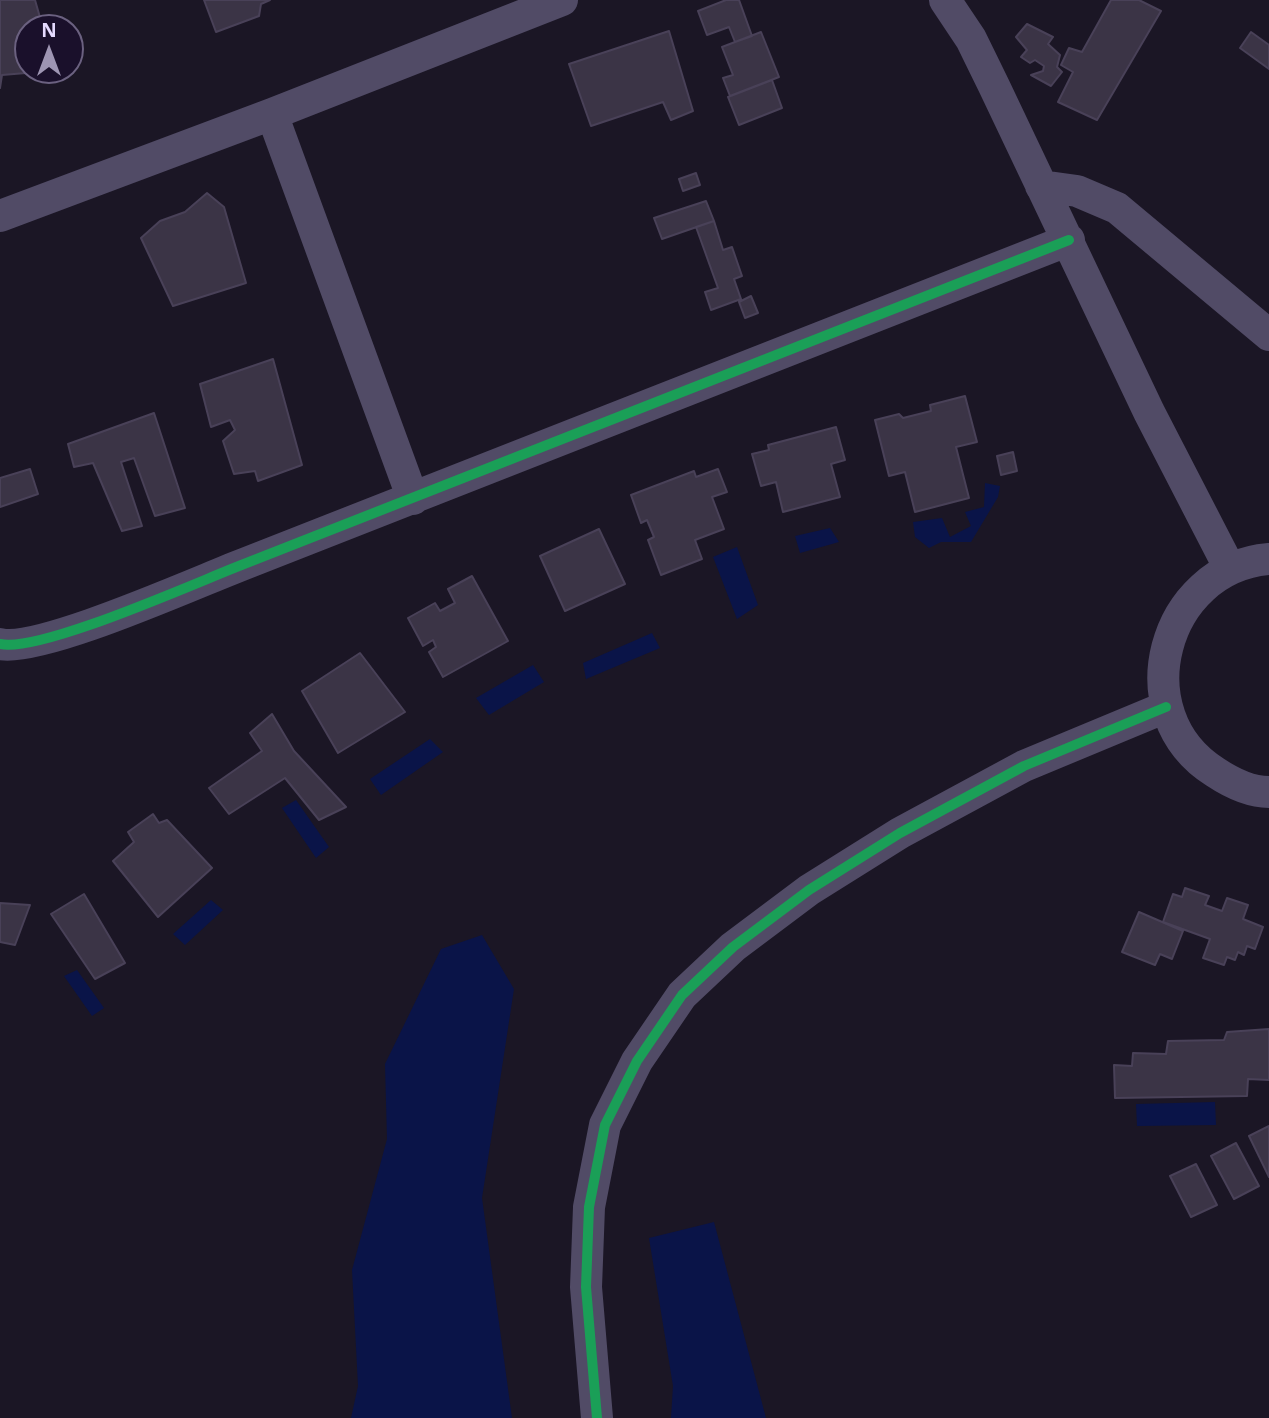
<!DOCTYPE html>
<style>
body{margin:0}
#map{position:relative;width:1269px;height:1418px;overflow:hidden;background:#1b1625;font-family:"Noto Sans",sans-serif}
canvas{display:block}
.north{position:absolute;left:14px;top:14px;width:70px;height:70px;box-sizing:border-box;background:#1a102b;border:2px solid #6b6180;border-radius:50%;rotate:0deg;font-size:19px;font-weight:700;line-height:28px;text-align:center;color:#e5daff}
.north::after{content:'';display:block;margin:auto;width:24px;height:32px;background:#9e95b3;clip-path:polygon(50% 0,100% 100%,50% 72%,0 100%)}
</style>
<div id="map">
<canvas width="1269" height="1418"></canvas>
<div class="north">N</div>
</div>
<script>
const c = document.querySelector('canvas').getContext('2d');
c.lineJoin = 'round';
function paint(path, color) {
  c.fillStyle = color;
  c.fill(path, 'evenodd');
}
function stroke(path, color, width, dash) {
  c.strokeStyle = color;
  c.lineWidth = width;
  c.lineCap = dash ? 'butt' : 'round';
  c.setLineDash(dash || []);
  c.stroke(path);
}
paint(new Path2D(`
 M 985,483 L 1000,486 L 998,497 L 971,542 L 941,542 L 929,548 L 915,537 L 913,522 L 942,518 L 950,537 L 971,526 L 965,512 L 984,507 Z
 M 830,528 L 839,542 L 800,553 L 795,536 Z
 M 737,547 L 758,605 L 737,619 L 713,557 Z
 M 652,633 L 660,648 L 586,679 L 583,663 Z
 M 533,665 L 544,682 L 489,715 L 476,698 Z
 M 430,739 L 443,752 L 381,795 L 370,779 Z
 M 296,800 L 329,847 L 316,858 L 282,808 Z
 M 211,900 L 223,910 L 185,945 L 173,934 Z
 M 482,935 L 514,989 L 482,1198 L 512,1418 L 351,1418 L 358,1386 L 352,1270 L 387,1139 L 385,1064 L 441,949 Z
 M 77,970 L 104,1008 L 92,1016 L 64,976 Z
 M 1215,1102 L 1216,1125 L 1137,1126 L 1136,1104 Z
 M 714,1222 L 766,1418 L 671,1418 L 673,1386 L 649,1238 Z`), '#0a1448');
const building = new Path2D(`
 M 0,0 L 35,0 L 43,28 L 28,28 L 26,73 L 2,75 L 0,88 Z
 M 204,0 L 270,0 L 261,4 L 259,16 L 216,32 Z
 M 726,0 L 739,0 L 752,36 L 735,42 L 729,27 L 707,35 L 698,11 Z
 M 1111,0 L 1139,0 L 1161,11 L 1097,120 L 1058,102 L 1073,72 L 1061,65 L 1069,48 L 1082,52 Z
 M 1027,24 L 1053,37 L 1048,44 L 1060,55 L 1057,67 L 1062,72 L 1051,86 L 1031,75 L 1043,71 L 1044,66 L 1035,60 L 1030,63 L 1021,57 L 1027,50 L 1016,37 Z
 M 669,31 L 693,111 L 671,120 L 663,102 L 591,126 L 569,64 Z
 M 761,32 L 779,77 L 730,96 L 723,78 L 733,75 L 722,47 Z
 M 1251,32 L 1269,45 L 1269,69 L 1240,48 Z
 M 772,80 L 782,108 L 739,125 L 728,97 Z
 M 696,173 L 700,185 L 683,191 L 679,179 Z
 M 207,193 L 224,207 L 246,283 L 173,306 L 141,238 L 160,221 L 185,212 Z
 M 706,201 L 714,221 L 662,239 L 654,218 Z
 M 714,221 L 723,250 L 732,247 L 742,276 L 734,279 L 741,299 L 711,310 L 705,292 L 718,288 L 696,227 Z
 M 751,296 L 758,313 L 745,318 L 739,302 Z
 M 273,359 L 302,465 L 258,481 L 255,471 L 234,474 L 223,441 L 235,430 L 230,420 L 211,427 L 200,384 Z
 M 965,396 L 977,442 L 956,447 L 969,498 L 915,512 L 905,472 L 889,476 L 875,420 L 899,414 L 903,418 L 931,411 L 930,405 Z
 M 154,413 L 185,508 L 155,516 L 134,458 L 121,462 L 142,526 L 122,531 L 93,463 L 74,467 L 68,444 Z
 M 836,427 L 845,460 L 831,464 L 840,497 L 783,512 L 776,482 L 761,486 L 752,454 L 769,450 L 768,445 Z
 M 1013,452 L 1017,471 L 1001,475 L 997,456 Z
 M 30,469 L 38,494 L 0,507 L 0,478 Z
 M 718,469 L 727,492 L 712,497 L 724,529 L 695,540 L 702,559 L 661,575 L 648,540 L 654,537 L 647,520 L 641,523 L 631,495 L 694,471 L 696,477 Z
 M 599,529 L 625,584 L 565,611 L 540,556 Z
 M 472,576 L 508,641 L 443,677 L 429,652 L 436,647 L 433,640 L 423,646 L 408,618 L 435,603 L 440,611 L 455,603 L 448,589 Z
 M 360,653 L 405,712 L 338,753 L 302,691 Z
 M 272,714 L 294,751 L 346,807 L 319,820 L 285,778 L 229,814 L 209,788 L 262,751 L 250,733 Z
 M 153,814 L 159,823 L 167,820 L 212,868 L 158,917 L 113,861 L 134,842 L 128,832 Z
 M 1185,888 L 1209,896 L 1205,905 L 1222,911 L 1227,898 L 1248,905 L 1243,919 L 1263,927 L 1255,949 L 1247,946 L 1244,955 L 1238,952 L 1235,960 L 1227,957 L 1224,965 L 1203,958 L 1210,939 L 1163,922 L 1173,894 L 1182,897 Z
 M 84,894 L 125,963 L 95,979 L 51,914 Z
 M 0,903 L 30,905 L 15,945 L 0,942 Z
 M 1139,912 L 1183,931 L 1172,959 L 1160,954 L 1155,965 L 1122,952 Z
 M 1269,1029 L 1269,1080 L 1248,1079 L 1247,1096 L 1115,1098 L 1114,1065 L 1132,1066 L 1133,1053 L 1166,1054 L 1168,1041 L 1224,1040 L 1227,1032 Z
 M 1269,1126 L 1269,1177 L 1249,1136 Z
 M 1236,1143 L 1259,1186 L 1234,1199 L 1211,1156 Z
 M 1196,1164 L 1217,1205 L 1191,1217 L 1170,1176 Z`);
paint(building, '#3b3446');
stroke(building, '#494158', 2);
stroke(new Path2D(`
 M 945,0 L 971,39 L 994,86 L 1149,412 L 1230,569
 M 272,114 L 413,499
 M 1041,186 L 1077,191 L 1117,208 L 1269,335
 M 0,216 L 272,114 L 562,0
 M 1269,559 C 1162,568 1123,714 1215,772 C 1230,782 1250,792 1269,792
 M 0,644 C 40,653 197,582 244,564 C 519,457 794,349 1069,240
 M 597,1418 L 586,1287 L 589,1207 L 605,1125 L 637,1061 L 682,995 L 733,947 L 809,890 L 900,833 L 1024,766 L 1166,707`), '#514b66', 32);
stroke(new Path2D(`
 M 0,644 C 40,653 197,582 244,564 C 519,457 794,349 1069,240
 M 597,1418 L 586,1287 L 589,1207 L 605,1125 L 637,1061 L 682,995 L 733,947 L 809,890 L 900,833 L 1024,766 L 1166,707`), '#1a9f57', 10);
</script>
